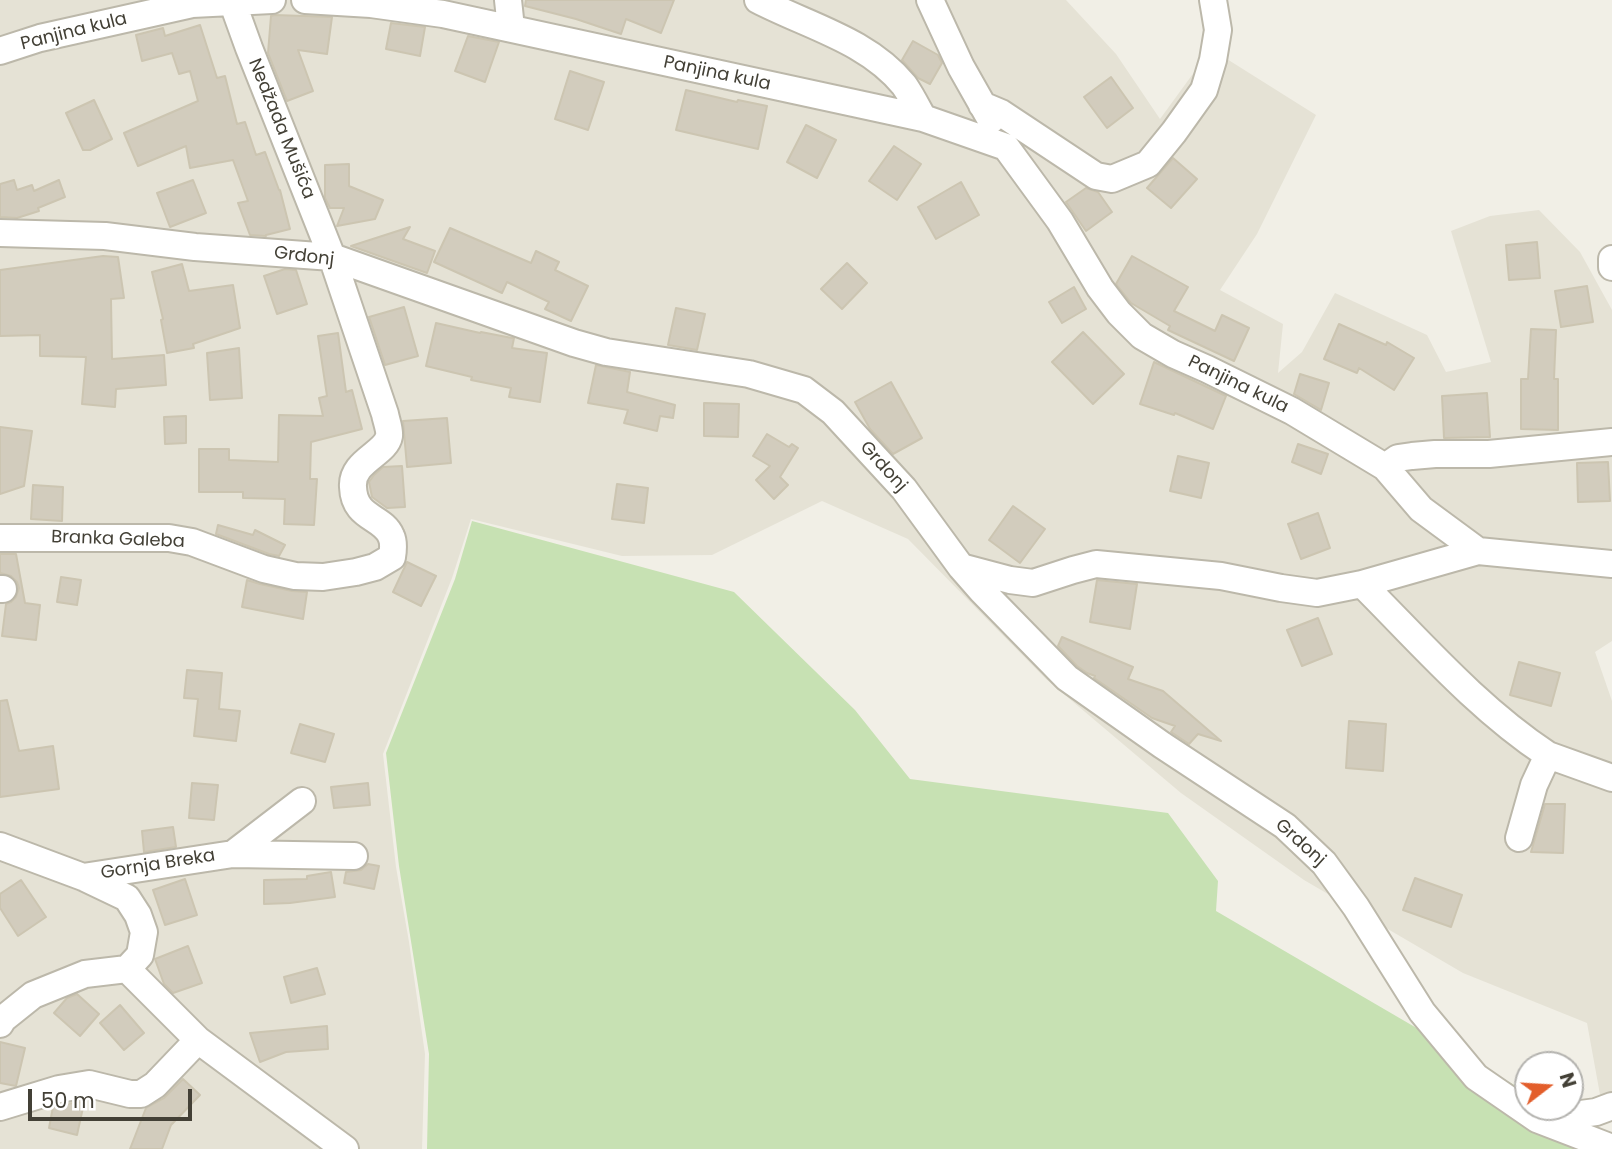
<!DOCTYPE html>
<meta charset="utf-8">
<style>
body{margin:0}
#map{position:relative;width:1612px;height:1149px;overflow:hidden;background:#f1efe6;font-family:Poppins,sans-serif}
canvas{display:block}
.north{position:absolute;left:1514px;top:1051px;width:70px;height:70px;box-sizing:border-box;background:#fff;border:2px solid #b4b3af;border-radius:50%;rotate:73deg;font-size:19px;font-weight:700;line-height:28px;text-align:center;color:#434036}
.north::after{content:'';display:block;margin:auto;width:24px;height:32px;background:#e35e2b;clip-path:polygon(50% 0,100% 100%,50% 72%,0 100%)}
.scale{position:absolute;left:28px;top:1089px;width:164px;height:32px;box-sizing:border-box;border:4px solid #434036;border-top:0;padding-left:9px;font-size:21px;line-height:24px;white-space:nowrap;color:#434036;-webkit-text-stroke:5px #fff;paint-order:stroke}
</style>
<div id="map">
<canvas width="1612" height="1149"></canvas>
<div class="north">N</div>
<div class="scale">50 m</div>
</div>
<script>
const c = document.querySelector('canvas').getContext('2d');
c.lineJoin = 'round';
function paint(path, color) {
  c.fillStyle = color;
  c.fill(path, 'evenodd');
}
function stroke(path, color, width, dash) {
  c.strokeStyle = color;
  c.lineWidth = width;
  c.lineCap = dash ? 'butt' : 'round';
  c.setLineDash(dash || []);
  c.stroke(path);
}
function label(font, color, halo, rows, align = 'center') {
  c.font = font + ' Poppins,sans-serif';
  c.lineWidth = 5;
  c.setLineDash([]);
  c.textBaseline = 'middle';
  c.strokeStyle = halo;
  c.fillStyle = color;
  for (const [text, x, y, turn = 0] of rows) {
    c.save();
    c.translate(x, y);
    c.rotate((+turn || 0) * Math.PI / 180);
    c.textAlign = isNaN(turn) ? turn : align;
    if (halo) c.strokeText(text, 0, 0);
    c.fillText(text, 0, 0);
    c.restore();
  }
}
paint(new Path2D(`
 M 0,0 L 1066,0 L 1116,54 L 1160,119 L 1211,49 L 1316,115 L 1257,234 L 1220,290 L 1283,324 L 1278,373 L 1302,352 L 1335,293 L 1427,335 L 1446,372 L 1491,362 L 1451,231 L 1490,216 L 1539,210 L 1580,252 L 1612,310 L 1612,641 L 1595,652 L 1612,701 L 1612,1115 L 1603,1111 L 1587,1023 L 1463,973 L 1304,880 L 1181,793 L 1046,679 L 908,539 L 822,501 L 712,555 L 622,556 L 471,519 L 452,578 L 383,754 L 396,867 L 409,942 L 425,1054 L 422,1149 L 0,1149 Z`), '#e5e2d5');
paint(new Path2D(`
 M 472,521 L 734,592 L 855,710 L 910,779 L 1168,813 L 1218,881 L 1216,911 L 1528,1093 L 1528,1107 L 1612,1149 L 427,1149 L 429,1054 L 399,866 L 386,753 L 455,579 Z`), '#c7e1b3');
const building = new Path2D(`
 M 526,0 L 674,0 L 661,33 L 626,19 L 621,34 L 576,19 L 525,6 Z
 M 275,15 L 332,17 L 327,54 L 298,50 L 313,91 L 287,101 L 268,53 L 271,16 Z
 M 391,23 L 425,27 L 420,56 L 386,49 Z
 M 200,25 L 217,78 L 225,76 L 237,124 L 245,122 L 256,155 L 265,152 L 279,190 L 280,190 L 290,229 L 266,235 L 266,236 L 250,235 L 238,203 L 248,201 L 233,160 L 190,168 L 186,146 L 138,166 L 124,133 L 198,101 L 190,71 L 179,74 L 172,53 L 142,61 L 136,35 L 163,28 L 165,36 Z
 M 468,36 L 499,42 L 485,82 L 455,71 Z
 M 913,41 L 938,55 L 942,63 L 930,84 L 918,78 L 902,60 Z
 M 570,71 L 604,82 L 588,130 L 555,119 Z
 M 1111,77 L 1133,108 L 1107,128 L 1084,97 Z
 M 686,90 L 737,102 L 738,100 L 767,106 L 758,149 L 676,130 Z
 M 94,100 L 112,139 L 90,150 L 83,150 L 66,113 Z
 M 806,125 L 836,140 L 817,178 L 787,162 Z
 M 894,146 L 921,164 L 897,200 L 869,181 Z
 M 1173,158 L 1197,179 L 1171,208 L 1147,188 Z
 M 349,164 L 349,186 L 383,200 L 375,219 L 337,226 L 344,208 L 330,208 L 325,198 L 325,165 Z
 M 14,180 L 17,190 L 32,185 L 34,191 L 59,180 L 65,197 L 38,208 L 39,211 L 17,218 L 0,217 L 0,184 Z
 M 193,180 L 206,213 L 170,227 L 157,193 Z
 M 961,182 L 979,215 L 936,239 L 918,207 Z
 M 1086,188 L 1098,192 L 1112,212 L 1086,231 L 1066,202 Z
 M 410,227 L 403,239 L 435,251 L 427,273 L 351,246 Z
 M 450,228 L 531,263 L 536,251 L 559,262 L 555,270 L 588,286 L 571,321 L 545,309 L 549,302 L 507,282 L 502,293 L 434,262 Z
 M 1537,242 L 1540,278 L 1509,280 L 1506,245 Z
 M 103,256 L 118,257 L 124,298 L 111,299 L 112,359 L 164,355 L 166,385 L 116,389 L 115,407 L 82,404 L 86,357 L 40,356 L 40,335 L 0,336 L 0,270 Z
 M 1132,256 L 1188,287 L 1174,311 L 1215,331 L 1222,315 L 1249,328 L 1234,361 L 1168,330 L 1170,326 L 1131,303 L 1116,284 Z
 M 847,263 L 867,283 L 842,309 L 821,289 Z
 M 182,264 L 189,291 L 233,285 L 240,328 L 193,344 L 194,348 L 167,353 L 161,320 L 163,319 L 152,272 Z
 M 285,269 L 296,270 L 307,304 L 277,314 L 264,276 Z
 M 1587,286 L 1593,322 L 1561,327 L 1555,291 Z
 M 1074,287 L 1086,309 L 1062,323 L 1049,302 Z
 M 404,307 L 418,356 L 385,365 L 369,317 Z
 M 676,308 L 705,314 L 697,350 L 668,345 Z
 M 436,323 L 480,333 L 481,332 L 512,338 L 514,338 L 512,348 L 547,353 L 540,402 L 509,397 L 511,388 L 471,380 L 472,377 L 426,366 Z
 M 1339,324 L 1386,345 L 1387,342 L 1414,358 L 1394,390 L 1359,368 L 1357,373 L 1324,359 Z
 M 1531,329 L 1556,330 L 1554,379 L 1558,379 L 1558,430 L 1521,429 L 1521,379 L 1528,379 Z
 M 1083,332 L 1124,374 L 1093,404 L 1052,362 Z
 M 338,333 L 346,392 L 352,390 L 362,429 L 311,442 L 310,479 L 317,479 L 314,525 L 284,524 L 285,499 L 243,498 L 243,492 L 199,492 L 199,449 L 229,449 L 229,460 L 278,462 L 279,415 L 323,416 L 319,398 L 327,396 L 318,336 Z
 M 239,348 L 242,398 L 210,400 L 207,353 Z
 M 1154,362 L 1226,396 L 1213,429 L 1175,413 L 1174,415 L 1140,404 Z
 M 596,365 L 630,372 L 627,392 L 675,405 L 673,418 L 660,416 L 657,431 L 624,423 L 628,410 L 588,403 Z
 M 1300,374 L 1329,383 L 1321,410 L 1294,394 Z
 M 891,382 L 922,438 L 893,454 L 870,429 L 855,402 Z
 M 1487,393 L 1490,437 L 1444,438 L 1442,396 Z
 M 704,403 L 739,404 L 738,437 L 704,436 Z
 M 186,416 L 186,443 L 165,444 L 164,417 Z
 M 447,418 L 451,463 L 407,467 L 403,421 Z
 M 0,427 L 32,431 L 24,486 L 0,494 Z
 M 767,434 L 789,447 L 792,444 L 798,448 L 780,477 L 788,485 L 774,499 L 756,480 L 770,466 L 753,456 Z
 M 1298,444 L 1328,454 L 1321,474 L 1292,462 Z
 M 1178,456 L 1209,463 L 1201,498 L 1170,491 Z
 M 1608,462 L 1610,501 L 1578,502 L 1577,463 Z
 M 402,466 L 405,507 L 387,508 L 372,497 L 369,482 L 374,475 L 383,467 Z
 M 617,484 L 648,488 L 644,523 L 612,519 Z
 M 33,485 L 63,487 L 62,521 L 31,519 Z
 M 1013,506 L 1045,529 L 1020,563 L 989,540 Z
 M 1318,513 L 1330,548 L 1301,559 L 1288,524 Z
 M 218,525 L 253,535 L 255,530 L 285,545 L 279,556 L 269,554 L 216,534 Z
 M 0,554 L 16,554 L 25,603 L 40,605 L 36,640 L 2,636 L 6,604 L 11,602 L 16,597 L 19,588 L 17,582 L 11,576 L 0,573 Z
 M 407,562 L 436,576 L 421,606 L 393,592 Z
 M 61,577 L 81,580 L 77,605 L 57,602 Z
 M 247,580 L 260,584 L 292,591 L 307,592 L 303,619 L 242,607 Z
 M 1097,580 L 1137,584 L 1130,629 L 1090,622 Z
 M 1318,618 L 1332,654 L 1302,666 L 1287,630 Z
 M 1062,637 L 1133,667 L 1128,679 L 1163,691 L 1221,741 L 1198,734 L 1189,744 L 1171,732 L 1175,726 L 1152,718 L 1094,678 L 1095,676 L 1087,673 L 1077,666 L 1058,646 Z
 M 1519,662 L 1560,673 L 1551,706 L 1510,695 Z
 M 187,670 L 222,673 L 219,709 L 240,711 L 236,741 L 194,736 L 198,699 L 184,698 Z
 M 7,700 L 19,751 L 53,746 L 59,789 L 0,797 L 0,701 Z
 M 1349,721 L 1386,724 L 1383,771 L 1346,768 Z
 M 300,724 L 334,734 L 325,762 L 291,753 Z
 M 192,783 L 218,785 L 214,820 L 189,818 Z
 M 368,783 L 370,805 L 334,808 L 331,787 Z
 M 1545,804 L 1565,804 L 1563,853 L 1531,852 Z
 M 173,827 L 176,847 L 144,852 L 142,831 Z
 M 368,864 L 379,866 L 374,889 L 344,883 L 346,872 L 361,870 Z
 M 331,872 L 335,897 L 290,903 L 264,904 L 264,880 L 307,879 L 307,876 Z
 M 1415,878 L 1462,895 L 1451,927 L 1403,910 Z
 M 185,879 L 197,915 L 165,925 L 153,890 Z
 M 21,880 L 46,917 L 18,936 L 0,908 L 0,894 Z
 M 188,946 L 202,983 L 173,993 L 164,984 L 155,959 Z
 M 317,968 L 325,994 L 291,1003 L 284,977 Z
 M 77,994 L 99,1014 L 80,1036 L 54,1013 L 67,998 Z
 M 120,1005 L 144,1033 L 124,1050 L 100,1023 Z
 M 327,1026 L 328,1049 L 286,1052 L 260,1062 L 250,1033 Z
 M 0,1042 L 25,1048 L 16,1086 L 0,1083 Z
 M 183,1079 L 200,1095 L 171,1125 L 162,1149 L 130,1149 L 146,1108 L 164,1098 Z
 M 78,1102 L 84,1103 L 77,1135 L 49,1128 L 53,1107 Z`);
paint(building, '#d2ccbd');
stroke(building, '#ccc5b1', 2);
const minor = new Path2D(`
 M 305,0 L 371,4 L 443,14 L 923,118 L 1006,147 L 1060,221 L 1100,288 L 1119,313 L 1142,336 L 1173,354 L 1207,369 L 1292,411 L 1385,467 L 1421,509 L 1478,551 L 1612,564
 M 508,0 L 511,28
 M 758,0 C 808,26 867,40 904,85 C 911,95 917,107 923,118
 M 930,0 L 961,67 L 991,120
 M 0,51 L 40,38 L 192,4 L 272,0
 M 982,105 L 1001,113 L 1096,176 L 1112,179 L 1148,164 L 1174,132 L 1204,90 L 1213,60 L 1218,30 L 1213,0
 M 0,233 L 105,236 L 195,247 L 332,257 L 574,343 L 606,352 L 749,374 L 804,390 L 833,412 L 904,489 L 961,567 L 982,591 L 1067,678 L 1162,745 L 1285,826 L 1324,863 L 1356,907 L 1422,1012 L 1476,1077 L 1537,1119 L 1612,1148
 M 1612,259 L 1612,267
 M 1385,467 L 1398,458 L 1412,456 L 1435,454 L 1489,454 L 1612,442
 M 0,538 L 169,538 L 192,542 L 264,569 L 295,576 L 323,577 L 356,572 L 375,567 L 392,557 C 393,551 394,542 391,536 C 383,516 354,519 353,487 C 351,461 386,454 389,436 C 390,430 386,420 385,414 L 332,257 L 249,48 L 232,1
 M 961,567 L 1010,580 L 1033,583 L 1073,570 L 1096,564 L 1221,576 L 1281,588 L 1317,593 L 1362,584 L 1478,551
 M 1362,584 C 1421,643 1477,708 1548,755 L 1534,785 L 1519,838
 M 0,589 L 3,589
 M 1548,755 L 1612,778
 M 0,846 L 83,877 L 127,898 L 138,915 L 144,932 L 140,955 L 127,969
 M 233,854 L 302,801
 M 83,877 L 233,854 L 354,856
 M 127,969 L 198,1040 L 345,1149
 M 0,1024 L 3,1019 L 33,995 L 85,974 L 127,969
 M 0,1107 L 59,1089 L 89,1084 L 130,1094 L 141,1094 L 155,1085 L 198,1040
 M 1543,1119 L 1596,1112 L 1612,1106`);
stroke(minor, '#bcb8aa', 30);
stroke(minor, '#fff', 26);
label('18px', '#434036', '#fff', [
 ["Panjina kula",74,32,-14],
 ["Panjina kula",717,74,12],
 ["Nedžada Mušića",281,129,68],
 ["Grdonj",304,257,7],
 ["Panjina kula",1238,385,26],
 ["Grdonj",883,467,48],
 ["Branka Galeba",118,540,2],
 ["Grdonj",1300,843,42],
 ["Gornja Breka",158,865,-9]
]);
</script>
